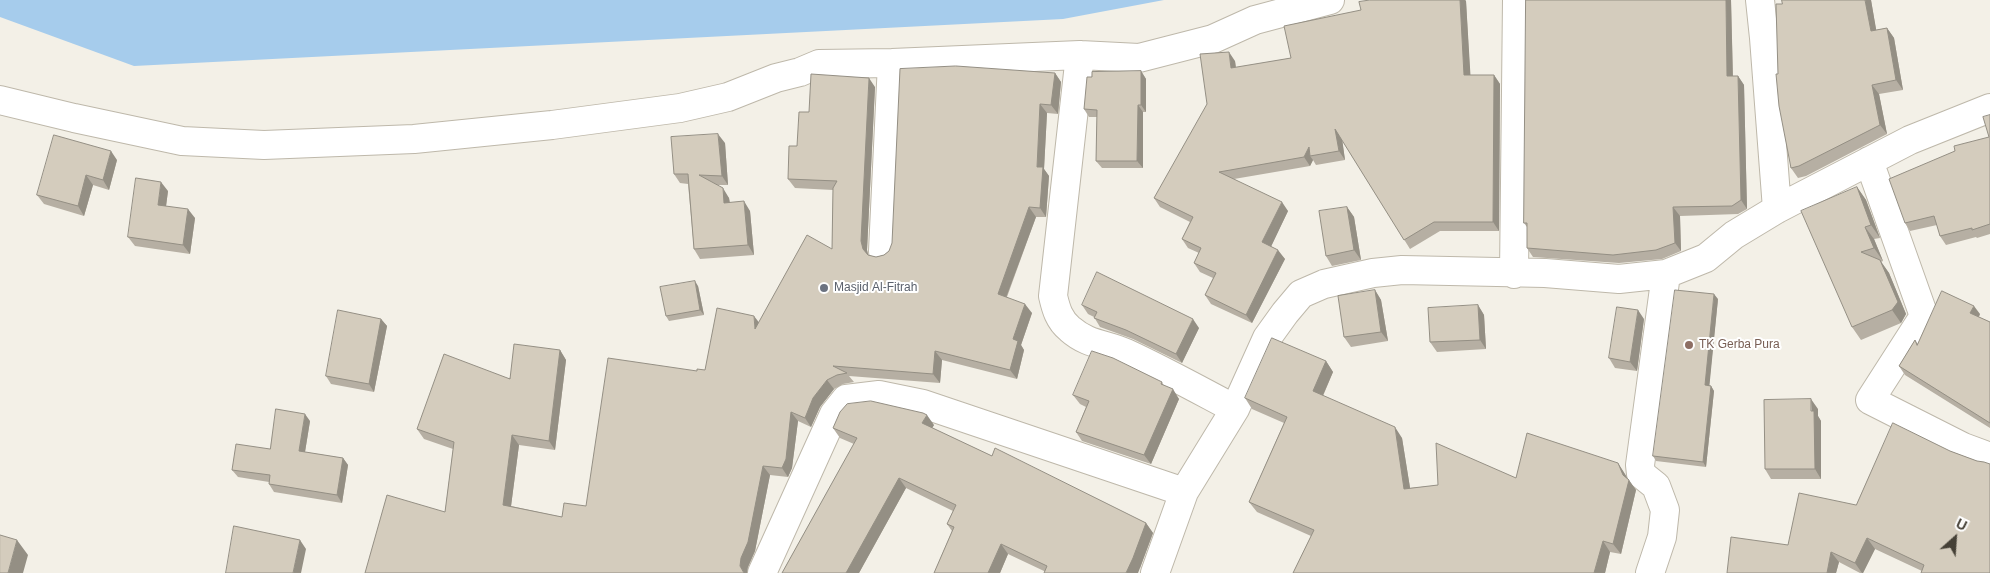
<!DOCTYPE html>
<style>
body{margin:0}
#map{position:relative;width:1990px;height:573px;overflow:hidden;background:#f3f0e7;font-family:Helvetica,sans-serif}
canvas{display:block}
.north{position:absolute;left:1930px;top:513px;width:50px;height:50px;-webkit-text-stroke:4px #fff;paint-order:stroke;rotate:26deg;font-size:14px;font-weight:700;line-height:20px;text-align:center;color:#454036}
.north::after{content:'';display:block;margin:auto;width:18px;height:22px;background:#454036;clip-path:polygon(50% 0,100% 100%,50% 72%,0 100%)}
</style>
<div id="map">
<canvas width="1990" height="573"></canvas>
<div class="north">U</div>
</div>
<script>
const c = document.querySelector('canvas').getContext('2d');
c.lineJoin = 'round';
function paint(path, color) {
  c.fillStyle = color;
  c.fill(path, 'evenodd');
}
function stroke(path, color, width, dash) {
  c.strokeStyle = color;
  c.lineWidth = width;
  c.lineCap = dash ? 'butt' : 'round';
  c.setLineDash(dash || []);
  c.stroke(path);
}
function label(font, color, halo, rows, align = 'center') {
  c.font = font + ' Helvetica,sans-serif';
  c.lineWidth = 4;
  c.setLineDash([]);
  c.textBaseline = 'middle';
  c.strokeStyle = halo;
  c.fillStyle = color;
  for (const [text, x, y, turn = 0] of rows) {
    c.save();
    c.translate(x, y);
    c.rotate((+turn || 0) * Math.PI / 180);
    c.textAlign = isNaN(turn) ? turn : align;
    if (halo) c.strokeText(text, 0, 0);
    c.fillText(text, 0, 0);
    c.restore();
  }
}
paint(new Path2D(`
 M 0,0 L 1164,0 L 1063,19 L 134,66 L 0,17 Z`), '#a6ccec');
const minor = new Path2D(`
 M 1760,0 L 1764,38 L 1777,209
 M 1080,55 L 1053,296 C 1056,309 1059,320 1070,329 C 1088,345 1106,344 1126,353 C 1163,370 1199,390 1235,409
 M 0,100 L 74,118 L 182,141 L 264,145 L 414,139 L 552,125 L 680,108 L 728,97 L 776,78 L 800,72 L 819,64 L 892,63 L 1080,55 L 1139,58 L 1213,39 L 1255,20 L 1330,0
 M 1869,161 L 1924,316 L 1870,400 L 1963,447 L 1990,457
 M 883,251 L 892,63
 M 1514,274 L 1517,0
 M 762,573 L 834,414 L 846,399 L 879,395 L 923,404 L 1184,492
 M 1155,573 L 1184,492 L 1235,409 L 1267,338 L 1285,313 L 1301,294 L 1324,284 L 1373,273 L 1402,270 L 1545,273 L 1619,279 L 1666,274 L 1706,258 L 1734,235 L 1777,209 L 1910,140 L 1990,108
 M 1650,573 L 1662,537 L 1665,510 L 1656,486 L 1641,474 L 1640,465 L 1666,274`);
stroke(minor, '#beb8aa', 30);
stroke(minor, '#fff', 28);
paint(new Path2D(`
 M 1370,0 L 1465,0 L 1466,1 L 1470,75 L 1494,75 L 1500,84 L 1499,231 L 1440,231 L 1410,249 L 1342,140 L 1345,160 L 1316,165 L 1313,160 L 1310,166 L 1234,179 L 1288,211 L 1271,246 L 1285,259 L 1252,323 L 1211,304 L 1205,295 L 1213,278 L 1200,272 L 1194,263 L 1199,253 L 1188,248 L 1182,239 L 1190,222 L 1160,207 L 1154,198 L 1235,61 L 1236,68 L 1291,58 L 1361,10 Z
 M 1526,0 L 1731,0 L 1733,76 L 1738,76 L 1744,85 L 1747,209 L 1738,214 L 1680,216 L 1681,251 L 1662,259 L 1619,263 L 1533,257 L 1527,248 L 1527,227 L 1524,223 Z
 M 1871,0 L 1876,30 L 1887,28 L 1894,38 L 1903,90 L 1879,94 L 1887,134 L 1806,176 L 1798,178 L 1791,168 L 1778,74 Z
 M 1141,71 L 1146,79 L 1146,112 L 1143,112 L 1143,168 L 1102,168 L 1096,161 L 1097,117 L 1089,117 L 1084,109 L 1092,77 Z
 M 1055,73 L 1061,82 L 1058,114 L 1047,113 L 1044,169 L 1049,176 L 1046,217 L 1036,217 L 1007,297 L 1032,313 L 1021,345 L 1024,350 L 1017,379 L 942,360 L 940,383 L 849,376 L 854,382 L 843,384 L 834,389 L 820,407 L 811,427 L 798,421 L 792,468 L 788,477 L 770,475 L 755,551 L 748,567 L 445,512 L 453,449 L 424,439 L 417,429 L 560,350 L 566,360 L 555,450 L 519,445 L 511,506 L 562,517 L 586,506 L 697,371 L 705,370 L 759,323 L 832,249 L 833,190 L 795,188 L 788,179 L 797,146 L 809,112 L 875,87 L 867,250 L 868,255 L 876,257 L 884,255 L 889,251 Z
 M 1990,115 L 1990,234 L 1977,238 L 1976,237 L 1946,245 L 1940,236 L 1937,225 L 1910,231 L 1905,223 L 1989,137 Z
 M 725,143 L 728,185 L 716,185 L 729,198 L 730,203 L 750,211 L 754,255 L 700,259 L 694,249 L 688,184 L 680,183 L 674,174 Z
 M 117,160 L 109,190 L 93,185 L 84,216 L 44,204 L 37,195 Z
 M 1857,187 L 1866,200 L 1880,238 L 1874,239 L 1883,261 L 1881,262 L 1889,273 L 1906,314 L 1901,323 L 1861,340 L 1852,327 Z
 M 168,191 L 166,206 L 195,218 L 190,254 L 135,246 L 128,237 Z
 M 1347,207 L 1354,217 L 1361,260 L 1332,266 L 1326,256 Z
 M 698,286 L 704,315 L 669,321 L 666,316 Z
 M 1375,290 L 1381,300 L 1388,341 L 1351,347 L 1344,337 Z
 M 1718,299 L 1709,385 L 1711,386 L 1714,391 L 1706,467 L 1656,461 L 1653,456 Z
 M 1082,305 L 1199,328 L 1182,363 L 1133,339 L 1100,327 L 1094,317 L 1088,314 Z
 M 1478,305 L 1484,315 L 1486,349 L 1437,352 L 1430,342 Z
 M 1980,314 L 1979,317 L 1990,322 L 1990,428 L 1905,375 L 1899,366 L 1915,340 L 1918,344 Z
 M 381,319 L 387,326 L 374,392 L 331,384 L 326,376 Z
 M 1644,319 L 1637,371 L 1615,368 L 1609,358 Z
 M 1326,361 L 1333,372 L 1323,396 L 1402,438 L 1410,488 L 1516,478 L 1618,463 L 1627,478 L 1636,490 L 1621,554 L 1610,552 L 1605,573 L 1293,573 L 1311,536 L 1257,512 L 1249,502 L 1284,423 L 1252,409 L 1245,398 Z
 M 1162,382 L 1164,386 L 1179,399 L 1151,464 L 1082,441 L 1076,432 L 1086,407 L 1080,404 L 1073,395 Z
 M 1818,409 L 1818,416 L 1821,421 L 1821,479 L 1771,479 L 1765,469 Z
 M 310,421 L 305,452 L 343,458 L 348,465 L 342,503 L 274,492 L 269,484 L 269,482 L 238,477 L 232,470 L 270,449 Z
 M 934,425 L 932,428 L 992,456 L 1146,523 L 1153,533 L 1140,568 L 1044,571 L 1008,554 L 1000,573 L 934,573 L 952,531 L 947,524 L 953,511 L 906,488 L 859,573 L 782,573 L 854,444 L 840,438 L 833,428 Z
 M 1950,451 L 1977,461 L 1922,571 L 1875,549 L 1863,573 L 1860,573 L 1839,562 L 1836,573 L 1727,573 L 1788,545 Z`), '#b6afa3');
paint(new Path2D(`
 M 1460,0 L 1465,0 L 1466,1 L 1471,84 L 1464,75 Z
 M 1726,0 L 1731,0 L 1733,85 L 1727,76 Z
 M 1865,0 L 1871,0 L 1878,40 L 1871,31 Z
 M 1887,28 L 1894,38 L 1903,90 L 1896,80 Z
 M 1229,52 L 1235,61 L 1237,77 L 1231,68 Z
 M 1141,71 L 1146,79 L 1146,112 L 1141,105 Z
 M 1055,73 L 1061,82 L 1058,114 L 1051,105 Z
 M 1494,75 L 1500,84 L 1499,231 L 1493,222 Z
 M 1738,76 L 1744,85 L 1747,209 L 1741,200 Z
 M 869,78 L 875,87 L 867,250 L 869,258 L 863,249 L 861,241 Z
 M 1872,85 L 1879,94 L 1887,134 L 1880,125 Z
 M 1040,104 L 1047,113 L 1044,169 L 1049,176 L 1046,217 L 1040,208 L 1037,167 Z
 M 1138,105 L 1143,112 L 1143,168 L 1137,161 Z
 M 1335,129 L 1342,138 L 1345,160 L 1339,151 Z
 M 718,134 L 725,143 L 728,185 L 722,176 Z
 M 1309,147 L 1310,156 L 1313,160 L 1310,166 L 1304,157 Z
 M 111,151 L 117,160 L 109,190 L 103,180 Z
 M 86,175 L 93,185 L 84,216 L 78,206 Z
 M 161,182 L 168,191 L 165,214 L 158,205 Z
 M 1857,187 L 1866,200 L 1880,238 L 1871,225 Z
 M 723,188 L 729,198 L 731,212 L 724,203 Z
 M 744,201 L 750,211 L 754,255 L 748,245 Z
 M 1282,202 L 1288,211 L 1269,251 L 1262,242 Z
 M 1029,207 L 1036,217 L 1004,303 L 998,294 Z
 M 1347,207 L 1354,217 L 1361,260 L 1354,250 Z
 M 1673,207 L 1680,216 L 1681,251 L 1675,243 Z
 M 188,209 L 195,218 L 190,254 L 183,245 Z
 M 1865,227 L 1874,239 L 1883,261 L 1874,248 Z
 M 1278,250 L 1285,259 L 1252,323 L 1246,315 Z
 M 1880,260 L 1889,273 L 1906,314 L 1901,323 L 1892,310 Z
 M 695,281 L 698,286 L 704,315 L 700,310 Z
 M 1375,290 L 1381,300 L 1388,341 L 1381,332 Z
 M 1714,294 L 1718,299 L 1709,390 L 1705,385 Z
 M 1025,304 L 1032,313 L 1021,345 L 1024,350 L 1017,379 L 1010,370 L 1013,339 Z
 M 1478,305 L 1484,315 L 1486,349 L 1480,340 Z
 M 1974,306 L 1980,314 L 1976,322 L 1970,313 Z
 M 1638,310 L 1644,319 L 1637,371 L 1630,362 Z
 M 754,316 L 761,325 L 755,329 Z
 M 381,319 L 387,326 L 374,392 L 369,384 Z
 M 1193,319 L 1199,328 L 1182,363 L 1176,354 Z
 M 560,350 L 566,360 L 555,450 L 549,441 Z
 M 935,351 L 942,360 L 940,383 L 933,374 Z
 M 1326,361 L 1333,372 L 1320,402 L 1313,391 Z
 M 827,380 L 834,389 L 820,407 L 811,427 L 805,418 L 813,398 Z
 M 1711,386 L 1714,391 L 1706,467 L 1703,462 Z
 M 1173,389 L 1179,399 L 1151,464 L 1144,455 Z
 M 1811,399 L 1818,409 L 1818,416 L 1821,421 L 1821,479 L 1815,469 Z
 M 791,412 L 798,421 L 792,468 L 788,477 L 782,468 Z
 M 305,414 L 310,421 L 304,458 L 299,451 Z
 M 927,415 L 934,425 L 929,433 L 922,423 Z
 M 1395,427 L 1402,438 L 1412,500 L 1404,489 Z
 M 512,435 L 519,445 L 510,514 L 503,505 Z
 M 343,458 L 348,465 L 342,503 L 337,495 Z
 M 1618,463 L 1625,474 L 1629,481 L 1629,480 L 1636,490 L 1621,554 L 1613,544 L 1623,475 Z
 M 763,466 L 770,475 L 755,551 L 748,567 L 747,573 L 744,573 L 740,566 L 741,558 Z
 M 899,478 L 906,488 L 859,573 L 846,573 Z
 M 1146,523 L 1153,533 L 1140,568 L 1138,573 L 1126,573 Z
 M 1867,538 L 1875,549 L 1863,573 L 1862,573 L 1855,563 Z
 M 17,540 L 28,555 L 23,573 L 8,573 Z
 M 300,540 L 306,549 L 301,573 L 293,573 Z
 M 1603,541 L 1610,552 L 1605,573 L 1594,573 Z
 M 1001,544 L 1008,554 L 1000,573 L 988,573 Z
 M 1831,552 L 1839,562 L 1836,573 L 1827,573 Z`), '#948f84');
const building = new Path2D(`
 M 1370,0 L 1460,0 L 1464,75 L 1494,75 L 1493,222 L 1434,222 L 1404,240 L 1335,129 L 1339,151 L 1310,156 L 1309,147 L 1304,157 L 1219,172 L 1282,202 L 1262,242 L 1278,250 L 1246,315 L 1205,295 L 1216,273 L 1194,263 L 1201,248 L 1182,239 L 1193,217 L 1154,198 L 1207,104 L 1200,54 L 1229,52 L 1231,68 L 1291,58 L 1284,26 L 1361,10 L 1359,2 Z
 M 1526,0 L 1726,0 L 1727,76 L 1738,76 L 1741,200 L 1732,206 L 1673,207 L 1675,243 L 1656,250 L 1613,255 L 1527,248 L 1527,223 L 1524,223 Z
 M 1782,0 L 1865,0 L 1871,31 L 1887,28 L 1896,80 L 1872,85 L 1880,125 L 1799,166 L 1791,168 L 1779,106 L 1776,74 L 1778,74 L 1776,4 L 1782,4 Z
 M 956,66 L 1055,73 L 1051,105 L 1040,104 L 1037,167 L 1043,167 L 1040,208 L 1029,207 L 998,294 L 1025,304 L 1013,339 L 1018,341 L 1010,370 L 935,351 L 933,374 L 833,366 L 847,373 L 837,375 L 827,380 L 813,398 L 805,418 L 791,412 L 786,459 L 782,468 L 763,466 L 748,542 L 741,558 L 740,566 L 744,573 L 365,573 L 387,495 L 445,512 L 454,442 L 417,429 L 444,354 L 510,379 L 514,344 L 560,350 L 549,441 L 512,435 L 503,505 L 562,517 L 564,503 L 586,506 L 608,358 L 697,371 L 697,369 L 705,370 L 717,308 L 754,316 L 755,329 L 807,235 L 832,249 L 833,188 L 837,181 L 788,179 L 789,146 L 797,146 L 799,112 L 809,112 L 811,74 L 869,78 L 861,241 L 863,249 L 868,255 L 876,257 L 884,255 L 889,251 L 892,243 L 900,69 Z
 M 1141,71 L 1141,105 L 1138,105 L 1137,161 L 1096,161 L 1097,110 L 1084,109 L 1087,77 L 1092,77 L 1092,72 Z
 M 1990,115 L 1990,224 L 1972,230 L 1972,228 L 1940,236 L 1934,216 L 1905,223 L 1889,179 L 1955,151 L 1954,146 L 1989,137 L 1983,117 Z
 M 718,134 L 722,176 L 699,175 L 723,188 L 724,203 L 744,201 L 748,245 L 694,249 L 688,174 L 674,174 L 671,137 Z
 M 54,135 L 111,151 L 103,180 L 86,175 L 78,206 L 37,195 Z
 M 136,178 L 161,182 L 158,205 L 188,209 L 183,245 L 128,237 Z
 M 1857,187 L 1871,225 L 1865,227 L 1874,248 L 1861,252 L 1880,260 L 1898,302 L 1892,310 L 1852,327 L 1801,211 Z
 M 1347,207 L 1354,250 L 1326,256 L 1319,211 Z
 M 1097,272 L 1193,319 L 1176,354 L 1126,330 L 1094,318 L 1097,312 L 1082,305 Z
 M 695,281 L 700,310 L 666,316 L 660,287 Z
 M 1375,290 L 1381,332 L 1344,337 L 1338,296 Z
 M 1675,290 L 1714,294 L 1705,385 L 1711,386 L 1703,462 L 1653,456 Z
 M 1942,291 L 1974,306 L 1970,313 L 1990,322 L 1990,423 L 1899,366 L 1915,340 L 1917,345 Z
 M 1478,305 L 1480,340 L 1430,342 L 1428,308 Z
 M 1617,307 L 1638,310 L 1630,362 L 1609,358 Z
 M 338,310 L 381,319 L 369,384 L 326,376 Z
 M 1272,338 L 1326,361 L 1313,391 L 1395,427 L 1404,489 L 1438,485 L 1436,443 L 1516,478 L 1527,433 L 1618,463 L 1623,475 L 1629,480 L 1613,544 L 1603,541 L 1594,573 L 1293,573 L 1314,530 L 1249,502 L 1287,417 L 1245,398 Z
 M 1092,351 L 1113,358 L 1162,382 L 1161,384 L 1173,389 L 1144,455 L 1076,432 L 1089,401 L 1073,395 Z
 M 1811,399 L 1811,411 L 1814,411 L 1815,469 L 1765,469 L 1764,400 Z
 M 871,401 L 923,413 L 927,415 L 922,423 L 992,456 L 995,448 L 1146,523 L 1133,558 L 1126,573 L 1044,573 L 1047,566 L 1001,544 L 988,573 L 934,573 L 954,527 L 947,524 L 956,505 L 899,478 L 846,573 L 782,573 L 857,438 L 833,428 L 840,412 L 847,404 Z
 M 276,409 L 305,414 L 299,451 L 343,458 L 337,495 L 269,484 L 270,475 L 232,470 L 236,444 L 270,449 Z
 M 1893,423 L 1950,451 L 1977,461 L 1984,462 L 1990,464 L 1990,573 L 1921,573 L 1924,565 L 1867,538 L 1855,563 L 1831,552 L 1827,573 L 1727,573 L 1731,537 L 1788,545 L 1799,493 L 1856,505 Z
 M 234,526 L 300,540 L 293,573 L 226,573 Z
 M 0,535 L 17,540 L 8,573 L 0,573 Z`);
paint(building, '#d4ccbd');
stroke(building, '#948f84', 1);
for (const [x, y, r, color] of [
 [824,288,5,"#6b7280"],
 [1689,345,5,"#8d6e63"]
]) {
  const dot = new Path2D();
  dot.arc(x, y, r, 0, 2 * Math.PI);
  c.fillStyle = color;
  c.fill(dot);
  stroke(dot, '#fff', 2);
}
label('12px', '#5b616d', '#fff', [
 ["Masjid Al-Fitrah",834,288]
], 'left');
label('12px', '#785e54', '#fff', [
 ["TK Gerba Pura",1699,345]
], 'left');
</script>
